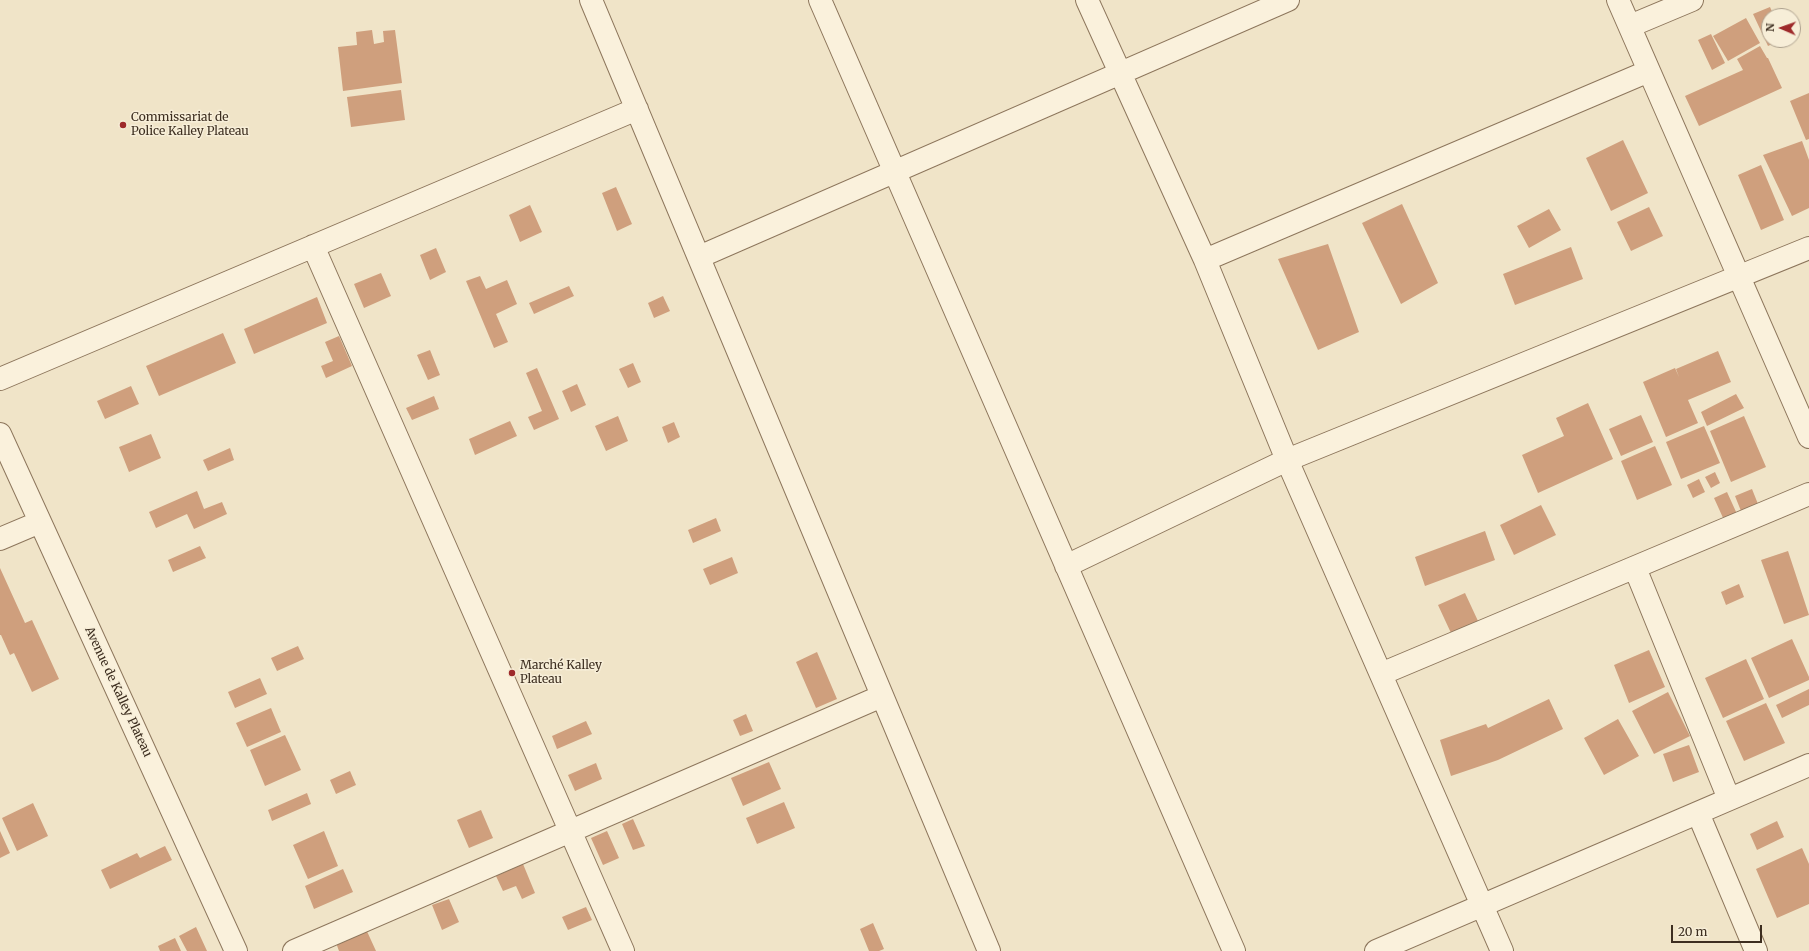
<!DOCTYPE html>
<meta charset="utf-8">
<style>
body{margin:0}
#map{position:relative;width:1809px;height:951px;overflow:hidden;background:#f0e4c8;font-family:Merriweather,serif}
canvas{display:block}
.north{position:absolute;left:1761px;top:8px;width:40px;height:40px;box-sizing:border-box;background:#f7eed8;border:1px solid #ada18e;border-radius:50%;rotate:272deg;font-size:11px;font-weight:700;line-height:16px;text-align:center;color:#3d2e20}
.north::after{content:'';display:block;margin:auto;width:14px;height:18px;background:#9e2a2b;clip-path:polygon(50% 0,100% 100%,50% 72%,0 100%)}
.scale{position:absolute;left:1671px;top:925px;width:91px;height:18px;box-sizing:border-box;border:2px solid #3d2e20;border-top:0;padding-left:5px;font-size:12px;line-height:14px;white-space:nowrap;color:#3d2e20;-webkit-text-stroke:3px #f7eed8;paint-order:stroke}
</style>
<div id="map">
<canvas width="1809" height="951"></canvas>
<div class="north">N</div>
<div class="scale">20 m</div>
</div>
<script>
const c = document.querySelector('canvas').getContext('2d');
c.lineJoin = 'round';
function paint(path, color) {
  c.fillStyle = color;
  c.fill(path, 'evenodd');
}
function stroke(path, color, width, dash) {
  c.strokeStyle = color;
  c.lineWidth = width;
  c.lineCap = dash ? 'butt' : 'round';
  c.setLineDash(dash || []);
  c.stroke(path);
}
function label(font, color, halo, rows, align = 'center') {
  c.font = font + ' Merriweather,serif';
  c.lineWidth = 3;
  c.setLineDash([]);
  c.textBaseline = 'middle';
  c.strokeStyle = halo;
  c.fillStyle = color;
  for (const [text, x, y, turn = 0] of rows) {
    c.save();
    c.translate(x, y);
    c.rotate((+turn || 0) * Math.PI / 180);
    c.textAlign = isNaN(turn) ? turn : align;
    if (halo) c.strokeText(text, 0, 0);
    c.fillText(text, 0, 0);
    c.restore();
  }
}
paint(new Path2D(`
 M 1770,7 L 1774,16 L 1769,16 L 1769,40 L 1781,40 L 1768,46 L 1753,14 Z
 M 1746,18 L 1760,43 L 1728,61 L 1713,36 Z
 M 372,30 L 374,44 L 384,42 L 383,31 L 395,30 L 402,83 L 343,91 L 338,47 L 357,45 L 356,32 Z
 M 1711,34 L 1725,63 L 1712,70 L 1698,40 Z
 M 1760,46 L 1767,58 L 1768,58 L 1782,88 L 1699,126 L 1685,96 L 1743,70 L 1737,59 Z
 M 401,90 L 405,120 L 351,127 L 347,97 Z
 M 1809,93 L 1809,139 L 1806,140 L 1790,101 Z
 M 1623,140 L 1648,193 L 1611,211 L 1586,158 Z
 M 1802,141 L 1809,160 L 1809,208 L 1792,216 L 1763,155 Z
 M 1761,165 L 1784,220 L 1761,230 L 1738,175 Z
 M 616,187 L 632,224 L 617,231 L 602,193 Z
 M 1402,204 L 1438,283 L 1401,304 L 1362,223 Z
 M 530,205 L 542,232 L 520,242 L 509,215 Z
 M 1649,207 L 1663,236 L 1631,251 L 1617,222 Z
 M 1549,209 L 1561,230 L 1529,248 L 1517,226 Z
 M 1328,244 L 1359,332 L 1318,350 L 1278,259 Z
 M 1571,247 L 1583,279 L 1515,305 L 1503,274 Z
 M 436,248 L 446,272 L 430,280 L 420,255 Z
 M 381,273 L 391,296 L 364,308 L 354,284 Z
 M 480,276 L 486,289 L 507,280 L 517,304 L 496,314 L 508,342 L 494,348 L 466,281 Z
 M 569,286 L 574,296 L 534,314 L 529,303 Z
 M 663,296 L 670,311 L 654,318 L 648,303 Z
 M 317,297 L 327,323 L 254,354 L 244,329 Z
 M 223,333 L 236,363 L 159,396 L 146,366 Z
 M 339,336 L 352,366 L 326,378 L 321,366 L 333,361 L 325,342 Z
 M 430,350 L 440,375 L 428,380 L 417,355 Z
 M 1718,351 L 1731,382 L 1688,400 L 1698,423 L 1666,437 L 1643,382 L 1675,368 L 1679,377 L 1676,369 Z
 M 633,363 L 641,382 L 628,388 L 619,369 Z
 M 537,368 L 559,419 L 534,430 L 528,417 L 542,411 L 526,373 Z
 M 577,384 L 586,405 L 571,412 L 562,391 Z
 M 131,386 L 139,404 L 105,419 L 97,401 Z
 M 1736,394 L 1744,408 L 1707,426 L 1701,412 Z
 M 434,396 L 439,409 L 412,420 L 406,408 Z
 M 1588,403 L 1613,459 L 1538,493 L 1522,455 L 1564,436 L 1556,418 Z
 M 1641,415 L 1653,442 L 1621,456 L 1609,429 Z
 M 618,416 L 628,441 L 606,451 L 595,426 Z
 M 1744,416 L 1766,467 L 1731,482 L 1710,431 Z
 M 510,421 L 517,436 L 475,455 L 469,439 Z
 M 674,422 L 680,437 L 668,443 L 662,427 Z
 M 1704,426 L 1720,463 L 1681,479 L 1666,442 Z
 M 151,434 L 161,458 L 129,472 L 119,447 Z
 M 1655,446 L 1672,485 L 1637,500 L 1621,461 Z
 M 230,448 L 234,460 L 208,471 L 203,460 Z
 M 1715,472 L 1720,483 L 1711,488 L 1705,477 Z
 M 1699,479 L 1705,492 L 1693,498 L 1687,485 Z
 M 1752,489 L 1758,504 L 1741,511 L 1735,496 Z
 M 197,491 L 204,509 L 222,502 L 227,514 L 194,529 L 187,514 L 156,528 L 149,512 Z
 M 1727,492 L 1737,514 L 1724,520 L 1714,498 Z
 M 1541,505 L 1556,535 L 1514,555 L 1500,525 Z
 M 716,518 L 721,531 L 693,543 L 688,530 Z
 M 1485,531 L 1495,560 L 1425,586 L 1415,557 Z
 M 200,546 L 206,558 L 173,572 L 168,560 Z
 M 1788,551 L 1809,615 L 1784,624 L 1761,560 Z
 M 732,557 L 738,573 L 710,585 L 703,569 Z
 M 0,568 L 25,623 L 32,620 L 59,679 L 32,692 L 14,653 L 10,655 L 1,635 L 0,635 Z
 M 1739,584 L 1744,597 L 1726,605 L 1721,592 Z
 M 1465,593 L 1478,621 L 1451,633 L 1438,605 Z
 M 1792,639 L 1809,677 L 1809,680 L 1769,698 L 1751,658 Z
 M 298,646 L 304,659 L 277,671 L 271,658 Z
 M 1649,650 L 1665,687 L 1629,703 L 1614,665 Z
 M 817,652 L 837,699 L 816,708 L 796,662 Z
 M 1746,659 L 1764,699 L 1723,718 L 1705,678 Z
 M 260,678 L 267,694 L 235,708 L 228,692 Z
 M 1809,689 L 1809,705 L 1782,718 L 1776,705 Z
 M 1668,692 L 1690,736 L 1654,754 L 1632,711 Z
 M 1549,699 L 1563,729 L 1498,760 L 1451,776 L 1440,740 L 1486,724 L 1488,728 Z
 M 1766,703 L 1785,743 L 1744,761 L 1726,721 Z
 M 271,708 L 281,732 L 247,747 L 236,723 Z
 M 746,714 L 753,731 L 740,736 L 733,720 Z
 M 1618,719 L 1639,756 L 1604,775 L 1584,738 Z
 M 586,721 L 592,734 L 557,749 L 552,736 Z
 M 285,735 L 301,770 L 265,786 L 250,750 Z
 M 1689,745 L 1699,772 L 1673,782 L 1663,754 Z
 M 769,762 L 781,789 L 743,806 L 731,778 Z
 M 596,763 L 602,779 L 575,791 L 568,775 Z
 M 350,771 L 356,785 L 336,794 L 330,780 Z
 M 307,793 L 311,804 L 272,821 L 268,810 Z
 M 784,802 L 795,828 L 757,844 L 746,818 Z
 M 33,803 L 48,836 L 17,851 L 2,818 Z
 M 481,810 L 493,838 L 469,848 L 457,820 Z
 M 633,819 L 645,846 L 633,850 L 622,824 Z
 M 1777,821 L 1784,837 L 1757,850 L 1750,834 Z
 M 0,831 L 10,853 L 0,858 Z
 M 324,831 L 338,866 L 308,879 L 293,845 Z
 M 607,831 L 619,858 L 603,865 L 591,838 Z
 M 165,846 L 172,860 L 110,889 L 101,870 L 137,853 L 140,858 Z
 M 1802,848 L 1809,864 L 1809,904 L 1777,918 L 1756,869 Z
 M 523,864 L 535,893 L 522,899 L 516,886 L 503,891 L 496,876 Z
 M 343,869 L 353,892 L 314,909 L 305,886 Z
 M 449,899 L 459,922 L 442,930 L 432,905 Z
 M 586,907 L 592,920 L 568,930 L 562,917 Z
 M 873,923 L 884,949 L 879,951 L 869,951 L 860,929 Z
 M 196,927 L 207,951 L 187,951 L 179,936 Z
 M 365,927 L 376,951 L 339,951 L 335,940 Z
 M 175,938 L 181,951 L 160,951 L 158,946 Z`), '#cf9f7d');
const minor = new Path2D(`
 M 591,0 L 989,951
 M 820,0 L 1234,951
 M 1087,0 L 1205,260 L 1287,460 L 1502,951
 M 1618,0 L 1809,437
 M 1630,26 L 1692,0
 M 313,246 L 623,951
 M 699,257 L 1288,0
 M 1205,260 L 1649,71
 M 0,379 L 637,109
 M 0,434 L 236,951
 M 0,539 L 40,522
 M 1066,566 L 1287,460 L 1809,248
 M 1635,568 L 1729,799
 M 1381,674 L 1809,494
 M 1698,813 L 1756,951
 M 294,951 L 882,696
 M 1376,951 L 1809,765`);
stroke(minor, '#8d765c', 24);
stroke(minor, '#faf1dc', 22);
for (const [x, y, r, color] of [
 [123,125,4,"#9e2a2b"],
 [512,673,4,"#9e2a2b"]
]) {
  const dot = new Path2D();
  dot.arc(x, y, r, 0, 2 * Math.PI);
  c.fillStyle = color;
  c.fill(dot);
  stroke(dot, '#f7eed8', 1.5);
}
label('12px', '#3d2e20', '#f7eed8', [
 ["Commissariat de",131,118],
 ["Police Kalley Plateau",131,132],
 ["Marché Kalley",520,666],
 ["Plateau",520,680]
], 'left');
label('12px', '#3d2e20', '#f7eed8', [
 ["Avenue de Kalley Plateau",118,692,65]
]);
</script>
